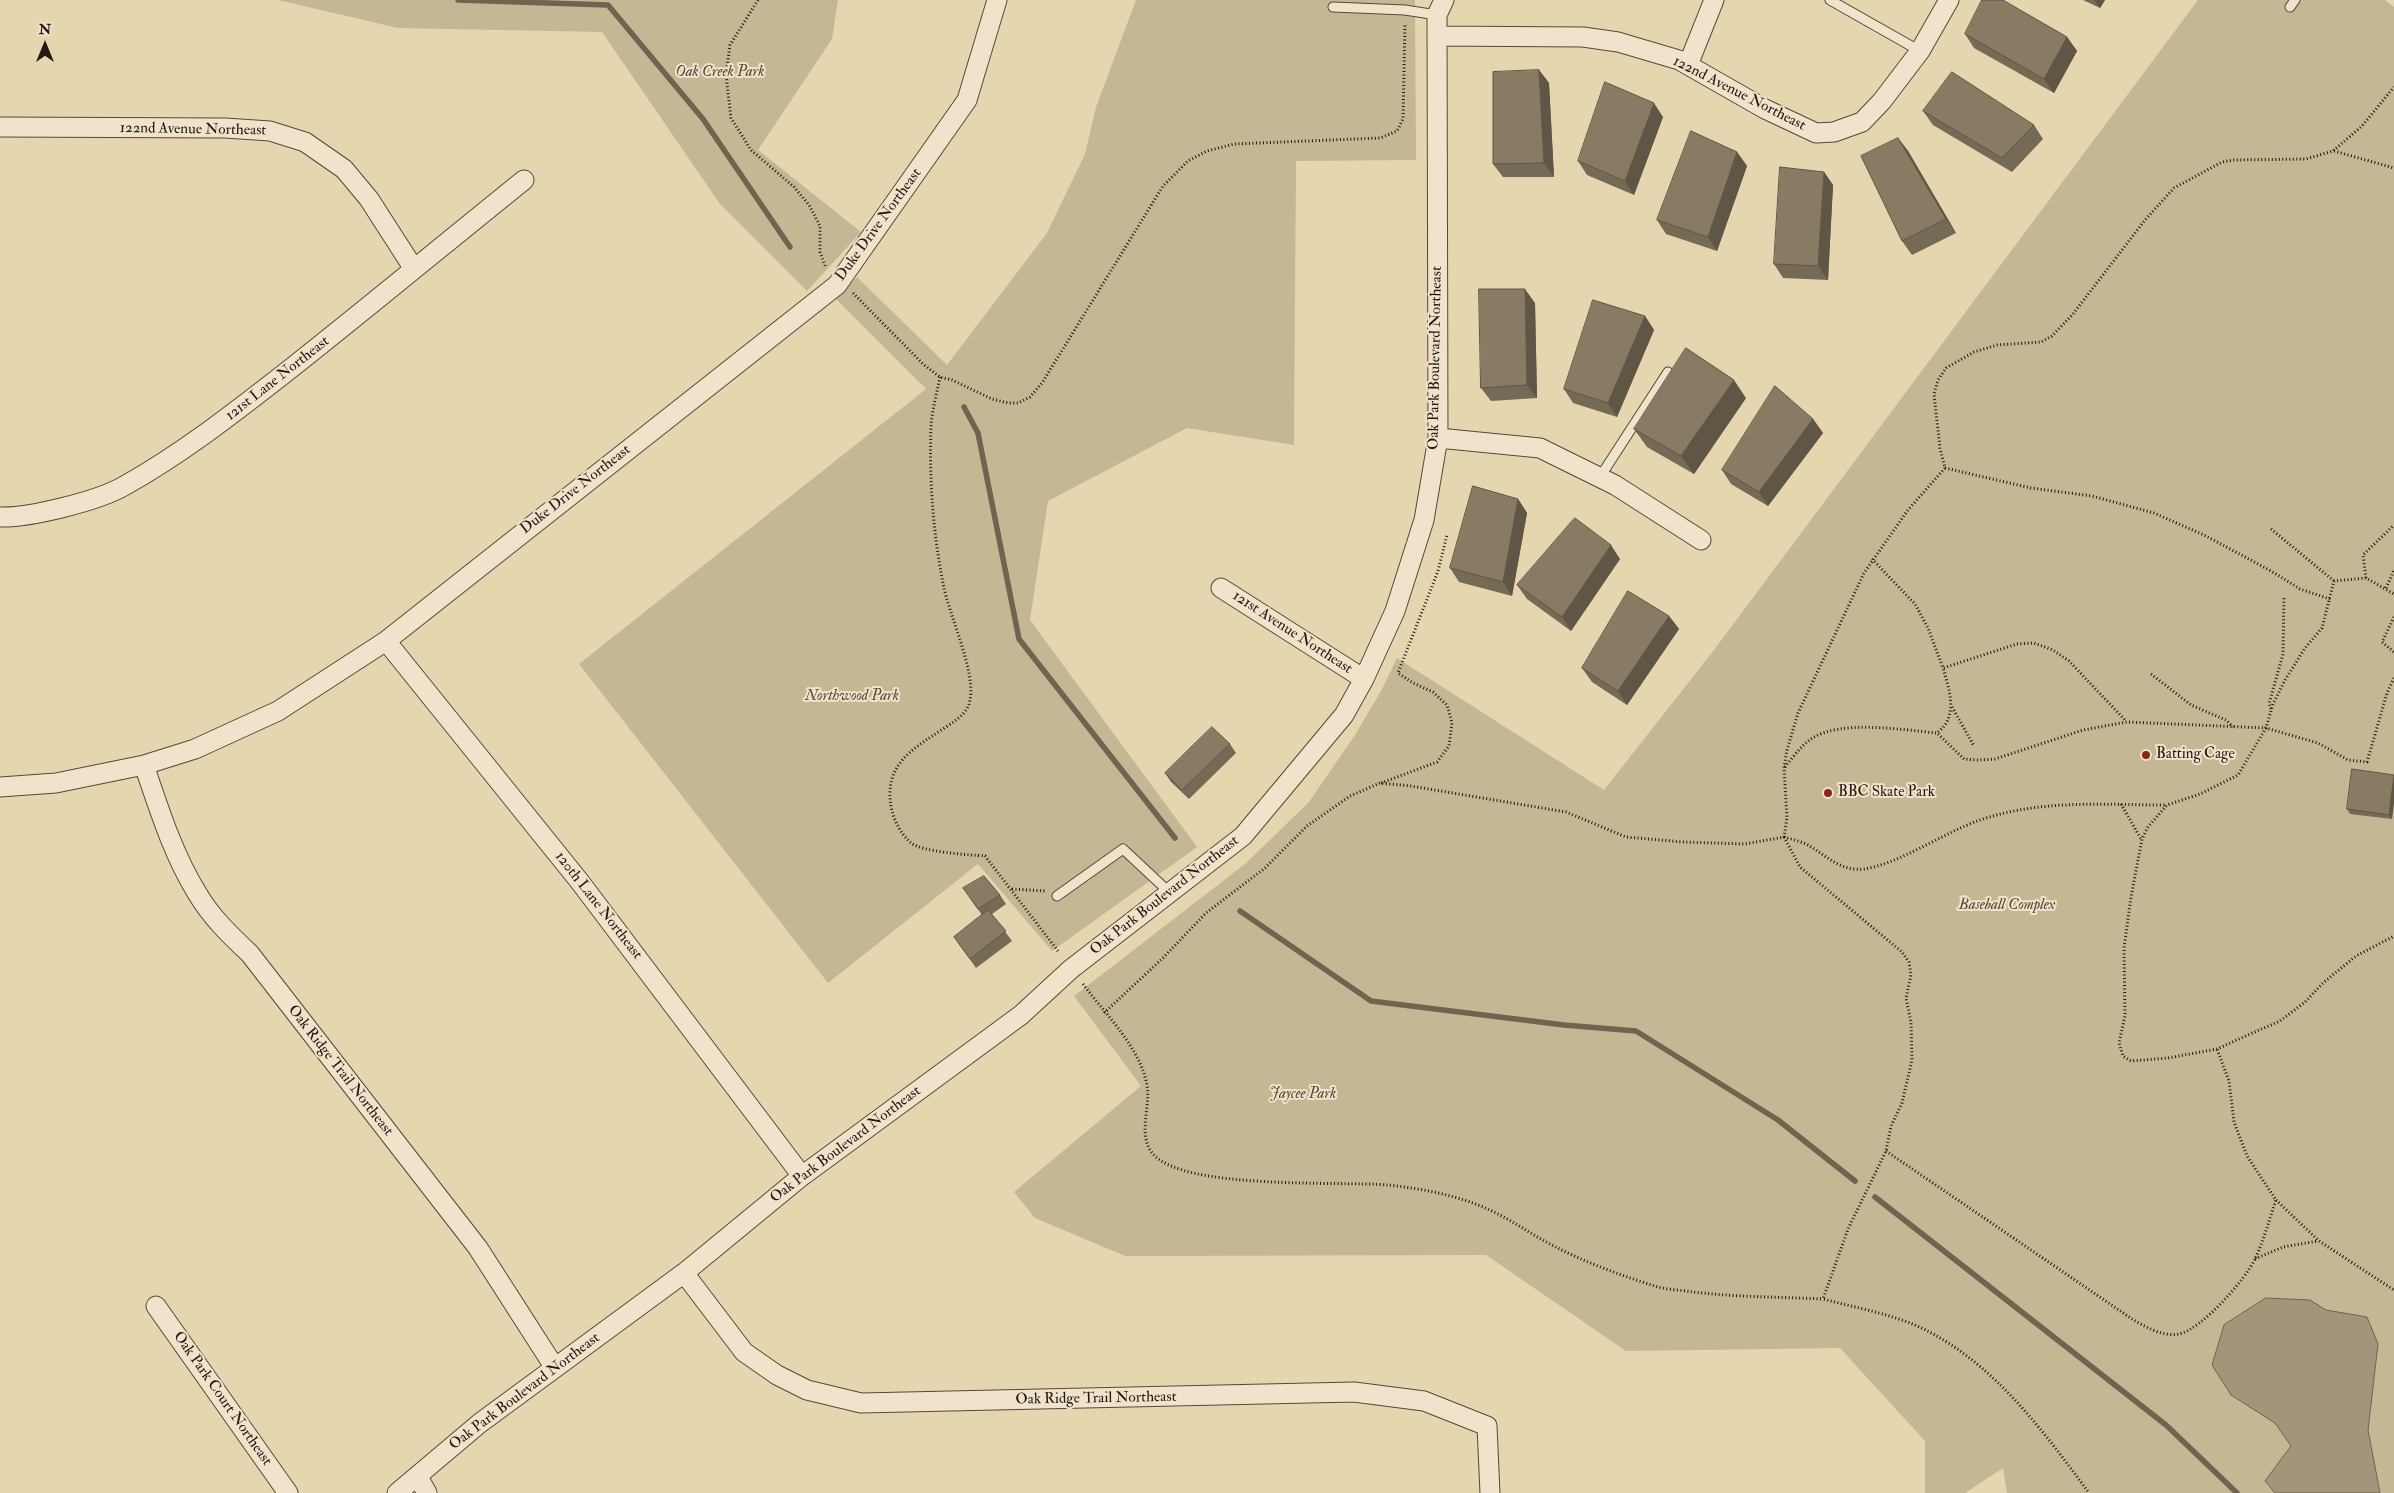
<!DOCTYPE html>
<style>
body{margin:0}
#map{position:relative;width:2394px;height:1493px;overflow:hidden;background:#e6d6af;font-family:"IM FELL Double Pica",serif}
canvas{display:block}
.north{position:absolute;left:20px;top:20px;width:50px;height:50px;-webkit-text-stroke:4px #efe4cb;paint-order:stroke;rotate:0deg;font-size:14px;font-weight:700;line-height:20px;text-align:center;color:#231812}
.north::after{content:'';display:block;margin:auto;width:18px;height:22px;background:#231812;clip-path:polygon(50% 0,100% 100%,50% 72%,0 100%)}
</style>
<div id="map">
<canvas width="2394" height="1493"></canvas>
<div class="north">N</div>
</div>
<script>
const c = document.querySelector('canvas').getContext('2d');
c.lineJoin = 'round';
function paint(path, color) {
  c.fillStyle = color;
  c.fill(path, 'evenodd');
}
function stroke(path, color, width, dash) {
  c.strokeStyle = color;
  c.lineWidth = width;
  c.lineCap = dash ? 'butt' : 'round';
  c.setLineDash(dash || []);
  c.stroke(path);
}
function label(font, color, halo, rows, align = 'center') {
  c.font = font + ' "IM FELL Double Pica",serif';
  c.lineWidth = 4;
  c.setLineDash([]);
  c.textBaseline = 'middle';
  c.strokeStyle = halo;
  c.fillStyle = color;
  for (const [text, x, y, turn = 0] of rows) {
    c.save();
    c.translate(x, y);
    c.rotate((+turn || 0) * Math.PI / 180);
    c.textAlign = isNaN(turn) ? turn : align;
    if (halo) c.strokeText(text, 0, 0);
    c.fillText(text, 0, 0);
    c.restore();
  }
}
paint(new Path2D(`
 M 278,0 L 838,0 L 832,39 L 758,150 L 861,232 L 807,291 L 720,204 L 602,32 L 398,28 Z
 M 1136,0 L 1415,0 L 1416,160 L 1296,161 L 1294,445 L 1187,428 L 1048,501 L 1030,620 L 1197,847 L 1052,951 L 978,864 L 828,983 L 579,664 L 926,389 L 836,299 L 857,277 L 947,365 L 1047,233 L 1085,154 L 1096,107 Z
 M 2198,0 L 2385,0 L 2394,7 L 2394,1493 L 2007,1493 L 2003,1468 L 1965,1493 L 1925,1493 L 1925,1441 L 1840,1348 L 1626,1351 L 1486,1255 L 1125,1256 L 1035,1218 L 1014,1192 L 1141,1086 L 1074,996 L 1245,864 L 1309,802 L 1355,735 L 1381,691 L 1397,658 L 1604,790 L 1714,650 Z`), '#c5b694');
const water = new Path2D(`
 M 2266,1298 L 2310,1300 L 2326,1310 L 2367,1317 L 2378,1344 L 2368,1430 L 2380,1493 L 2275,1493 L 2265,1481 L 2291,1446 L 2275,1423 L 2231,1395 L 2212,1365 L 2224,1325 Z`);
paint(water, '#a4957a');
stroke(water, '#706350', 1);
stroke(new Path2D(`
 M 458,0 L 608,5 L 703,119 L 790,247
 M 964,407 L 978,433 L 1019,639 L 1175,838
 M 1240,911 L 1371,1001 L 1564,1025 L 1636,1031 L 1778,1120 L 1855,1181
 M 1875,1197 L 2166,1425 L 2237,1493`), '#706350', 5.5);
const service = new Path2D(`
 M 1830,0 L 1920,51
 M 1333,7 L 1405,10 L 1437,15
 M 2290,7 L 2295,0
 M 1600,477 L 1668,372
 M 1057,896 L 1123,849 L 1169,892`);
const minor = new Path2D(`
 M 1437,36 L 1583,37 L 1618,42 L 1679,60 L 1765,109 L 1816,133 L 1834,132 L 1862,122 L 1882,101 L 1920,51 L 1949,0
 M 1688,65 L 1714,0
 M 0,127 L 225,128 L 270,131 L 305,142 L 344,169 L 369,199 L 414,269
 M 1438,438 L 1540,448 L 1615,485 L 1701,540
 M 0,517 C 29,518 98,501 124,486 C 185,452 240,408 294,366 C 371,305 447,242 524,180
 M 1221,588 L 1364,679
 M 386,641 L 580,882 L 802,1176
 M 144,765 C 159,809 173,854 197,893 C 211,917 230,935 250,954 L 478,1248 L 555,1368
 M 0,787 L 56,783 L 144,765 L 195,749 L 278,711 L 386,641 L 837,285 L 967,100 L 997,0
 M 684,1273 L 744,1352 L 777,1375 L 807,1390 L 861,1403 L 1354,1392 L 1424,1401 L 1487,1426 L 1490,1493
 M 156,1306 L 288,1493
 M 418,1477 L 427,1493
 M 397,1493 L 480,1423 L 684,1273 L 802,1176 L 1021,1015 L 1071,969 L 1243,836 L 1344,715 L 1364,679 L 1395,611 L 1424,520 L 1438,438 L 1437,15 L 1444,0`);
stroke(service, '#544839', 11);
stroke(minor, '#544839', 21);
stroke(new Path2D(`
 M 758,0 L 730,45 L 726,75 L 731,118 L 751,150 L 794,187 L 809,205 L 820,226 L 820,252 L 826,268
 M 2334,151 L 2394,168
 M 853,293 L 923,364 L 940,377 L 952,380 L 992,399 L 1008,403 L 1018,403 L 1030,397 L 1042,383 L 1163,186 L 1188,161 L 1207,151 L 1234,144 L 1380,138 L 1397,131 L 1403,119 L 1405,24
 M 940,377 C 937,393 932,410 931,426 C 929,478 933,532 943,583 C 949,616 976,671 970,700 C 968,712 958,719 949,725 C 915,748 881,763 892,811 C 895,823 902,835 911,843 C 922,852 970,855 985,856 L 1058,951
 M 1945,468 L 2031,488 L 2092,496 L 2154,513 L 2206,536 L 2271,571 L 2300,589 L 2330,599
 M 2271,529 L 2334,581
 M 1872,559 L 1915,604 L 1928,628 L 1943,668 L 2017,644 L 2034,643 L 2053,650 L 2069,661 L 2126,721
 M 2366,578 L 2363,555 L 2394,525
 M 2386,588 L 2394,570
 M 2394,617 L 2382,642 L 2394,652
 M 2151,674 L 2191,705 L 2226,720 L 2233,727
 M 2394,678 L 2387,693 L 2367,762 L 2348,760 L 2318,743 L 2266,728 L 2238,775 L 2200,794 L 2167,805 L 2148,827 L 2142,839 L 2131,897 L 2124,948 L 2125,1016 L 2119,1043 L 2123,1056 L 2131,1061 L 2168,1058 L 2217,1049 L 2250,1034 L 2280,1021 L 2305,1002 L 2323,983 L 2356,956 L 2394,936
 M 1952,707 L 1974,746
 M 2271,709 L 2269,704 L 2283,654 L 2284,597
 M 1938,732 C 1959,716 1949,689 1943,668
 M 1785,767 C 1792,758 1801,746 1811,739 C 1840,719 1903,730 1937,733 L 1964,759 L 1978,760 L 1995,759 L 2083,730 L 2127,722 L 2266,728 L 2273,704 L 2285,680 L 2305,648 L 2322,628 L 2334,581 L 2366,578 L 2394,594
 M 1381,783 L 1437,762 L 1449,746 L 1452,723 L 1447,705 L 1433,692 L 1413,683 L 1398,673 L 1438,571 L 1447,535
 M 2121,804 L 2141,839
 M 1784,837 L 1800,867 L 1902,952 L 1909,962 L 1911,975 L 1906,998 L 1911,1022 L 1912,1060 L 1902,1103 L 1891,1126 L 1886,1151 L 1848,1229 L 1823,1299 C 1853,1307 1886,1313 1915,1325 C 1990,1358 2042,1429 2089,1493
 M 1784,837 C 1791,839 1799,841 1806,844 C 1825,854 1840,872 1864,869 C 1899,864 1945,832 1980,820 C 2042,799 2103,805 2166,805
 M 1012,889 L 1046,891
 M 1083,984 C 1105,1014 1140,1047 1147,1085 C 1151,1107 1137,1135 1153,1154 C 1184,1190 1338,1181 1388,1185 C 1425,1189 1462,1196 1496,1213 C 1516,1223 1534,1236 1554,1246 C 1586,1263 1623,1276 1658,1287 C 1669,1290 1682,1290 1693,1292 C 1736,1297 1780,1297 1823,1299
 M 1104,1013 L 1163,958 L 1206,913 L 1265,868 L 1307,826 L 1350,796 L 1380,783 L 1411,786 L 1566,812 L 1626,837 L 1683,842 L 1745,844 L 1784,837 L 1787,818 L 1784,768 L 1787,750 L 1798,713 L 1864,573 L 1908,510 L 1945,468 L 1940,448 L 1934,394 L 1938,380 L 1946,368 L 1974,352 L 1997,345 L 2041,342 L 2052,336 L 2073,314 L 2145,220 L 2174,188 L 2222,162 L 2234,160 L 2306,159 L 2333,151 L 2362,126 L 2394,87
 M 1886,1151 L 2132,1319 C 2146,1327 2162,1337 2179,1334 C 2202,1329 2245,1280 2255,1259 C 2264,1240 2269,1220 2276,1200 L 2247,1156 L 2234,1122 L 2229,1081 L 2217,1049
 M 2276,1200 L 2319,1241 L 2394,1290
 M 2255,1259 L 2283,1247 L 2318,1241`), '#231812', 3, [1, 2.5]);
stroke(service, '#efe4cb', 9);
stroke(minor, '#efe4cb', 19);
paint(new Path2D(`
 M 2083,0 L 2105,0 L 2100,8 Z
 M 1965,34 L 2067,37 L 2077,51 L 2054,93 L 1974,48 Z
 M 1539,70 L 1549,83 L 1554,177 L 1503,177 L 1493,164 Z
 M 1923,111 L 2034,125 L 2043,139 L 2012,172 L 1933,125 Z
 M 1663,117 L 1634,195 L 1587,175 L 1578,161 Z
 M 1898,138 L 1908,151 L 1956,233 L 1912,255 L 1902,241 Z
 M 1737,152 L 1747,166 L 1717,251 L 1666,234 L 1657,220 Z
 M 1824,172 L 1833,185 L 1828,280 L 1783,278 L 1774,264 Z
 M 1535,303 L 1537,398 L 1491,401 L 1481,388 Z
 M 1645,316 L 1654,330 L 1617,417 L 1573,403 L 1564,389 Z
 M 1746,398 L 1694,474 L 1647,447 L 1634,429 Z
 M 1813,419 L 1823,433 L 1768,506 L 1731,484 L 1722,470 Z
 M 1518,499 L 1527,513 L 1512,596 L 1459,582 L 1450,568 Z
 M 1620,559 L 1571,631 L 1527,599 L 1517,585 Z
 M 1669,616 L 1679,629 L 1627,705 L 1592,682 L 1582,668 Z
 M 1230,744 L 1236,753 L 1189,799 L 1171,782 L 1165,773 Z
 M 2394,775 L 2392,819 L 2350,814 L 2347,809 Z
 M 963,888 L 1000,895 L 1006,904 L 992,914 L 1012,941 L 976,968 L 954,937 L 982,915 Z`), '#756a56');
paint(new Path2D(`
 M 2094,0 L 2105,0 L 2100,8 Z
 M 2067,37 L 2077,51 L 2054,93 L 2044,79 Z
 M 1539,70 L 1549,83 L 1554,177 L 1544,163 Z
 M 1654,103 L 1663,117 L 1634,195 L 1625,181 Z
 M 1898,138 L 1908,151 L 1956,233 L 1946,219 Z
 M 1737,152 L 1747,166 L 1717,251 L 1708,237 Z
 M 1824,172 L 1833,185 L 1828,280 L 1818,266 Z
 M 1525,289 L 1535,303 L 1537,398 L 1527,385 Z
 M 1645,316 L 1654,330 L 1617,417 L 1608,403 Z
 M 1734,380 L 1746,398 L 1694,474 L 1681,456 Z
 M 1813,419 L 1823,433 L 1768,506 L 1759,492 Z
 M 1518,499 L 1527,513 L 1512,596 L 1503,582 Z
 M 1611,545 L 1620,559 L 1571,631 L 1562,617 Z
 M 1669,616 L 1679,629 L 1627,705 L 1618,691 Z
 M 2394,775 L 2394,803 L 2392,819 L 2389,815 Z`), '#5f5646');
const building = new Path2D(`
 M 1982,0 L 2003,0 L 2067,37 L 2044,79 L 1965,34 Z
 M 1539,70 L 1544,163 L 1493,164 L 1493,72 Z
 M 1952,72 L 2034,125 L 2002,158 L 1923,111 Z
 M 1605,82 L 1654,103 L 1625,181 L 1578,161 Z
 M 1691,131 L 1737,152 L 1708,237 L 1657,220 Z
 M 1898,138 L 1946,219 L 1902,241 L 1861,156 Z
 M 1780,167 L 1824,172 L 1818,266 L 1774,264 Z
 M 1479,289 L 1525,289 L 1527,385 L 1481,388 Z
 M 1593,300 L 1645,316 L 1608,403 L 1564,389 Z
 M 1686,348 L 1734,380 L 1681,456 L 1634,429 Z
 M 1775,386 L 1813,419 L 1759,492 L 1722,470 Z
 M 1473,486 L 1518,499 L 1503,582 L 1450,568 Z
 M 1575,518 L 1611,545 L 1562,617 L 1517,585 Z
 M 1628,591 L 1669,616 L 1618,691 L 1582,668 Z
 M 1212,727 L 1230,744 L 1182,790 L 1165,773 Z
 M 2352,769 L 2394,775 L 2389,815 L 2347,809 Z
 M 984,876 L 1000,895 L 978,909 L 963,888 Z
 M 988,910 L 1006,931 L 970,959 L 954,937 Z`);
paint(building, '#887b64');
stroke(building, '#5f5646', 1);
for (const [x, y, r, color] of [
 [2146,755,5,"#8f2418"],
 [1828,793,5,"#8f2418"]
]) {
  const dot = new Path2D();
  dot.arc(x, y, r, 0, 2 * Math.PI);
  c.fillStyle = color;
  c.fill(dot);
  stroke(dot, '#efe4cb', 2);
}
label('italic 15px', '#544739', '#efe4cb', [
 ["Oak Creek Park",720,73],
 ["Northwood Park",852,697],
 ["Baseball Complex",2007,906],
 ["Jaycee Park",1303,1095]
]);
label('15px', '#231812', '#efe4cb', [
 ["122nd Avenue Northeast",1739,94,27],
 ["122nd Avenue Northeast",193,130,1],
 ["Duke Drive Northeast",879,225,-54],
 ["Oak Park Boulevard Northeast",1436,358,-89],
 ["121st Lane Northeast",278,379,-38],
 ["Duke Drive Northeast",576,490,-38],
 ["121st Avenue Northeast",1292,633,33],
 ["Oak Park Boulevard Northeast",1165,896,-38],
 ["120th Lane Northeast",598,906,52],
 ["Oak Ridge Trail Northeast",340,1071,52],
 ["Oak Park Boulevard Northeast",846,1145,-37],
 ["Oak Park Boulevard Northeast",525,1392,-37],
 ["Oak Park Court Northeast",222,1399,55],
 ["Oak Ridge Trail Northeast",1096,1399,-1]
]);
label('15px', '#231812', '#efe4cb', [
 ["Batting Cage",2156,755],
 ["BBC Skate Park",1838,793]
], 'left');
</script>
